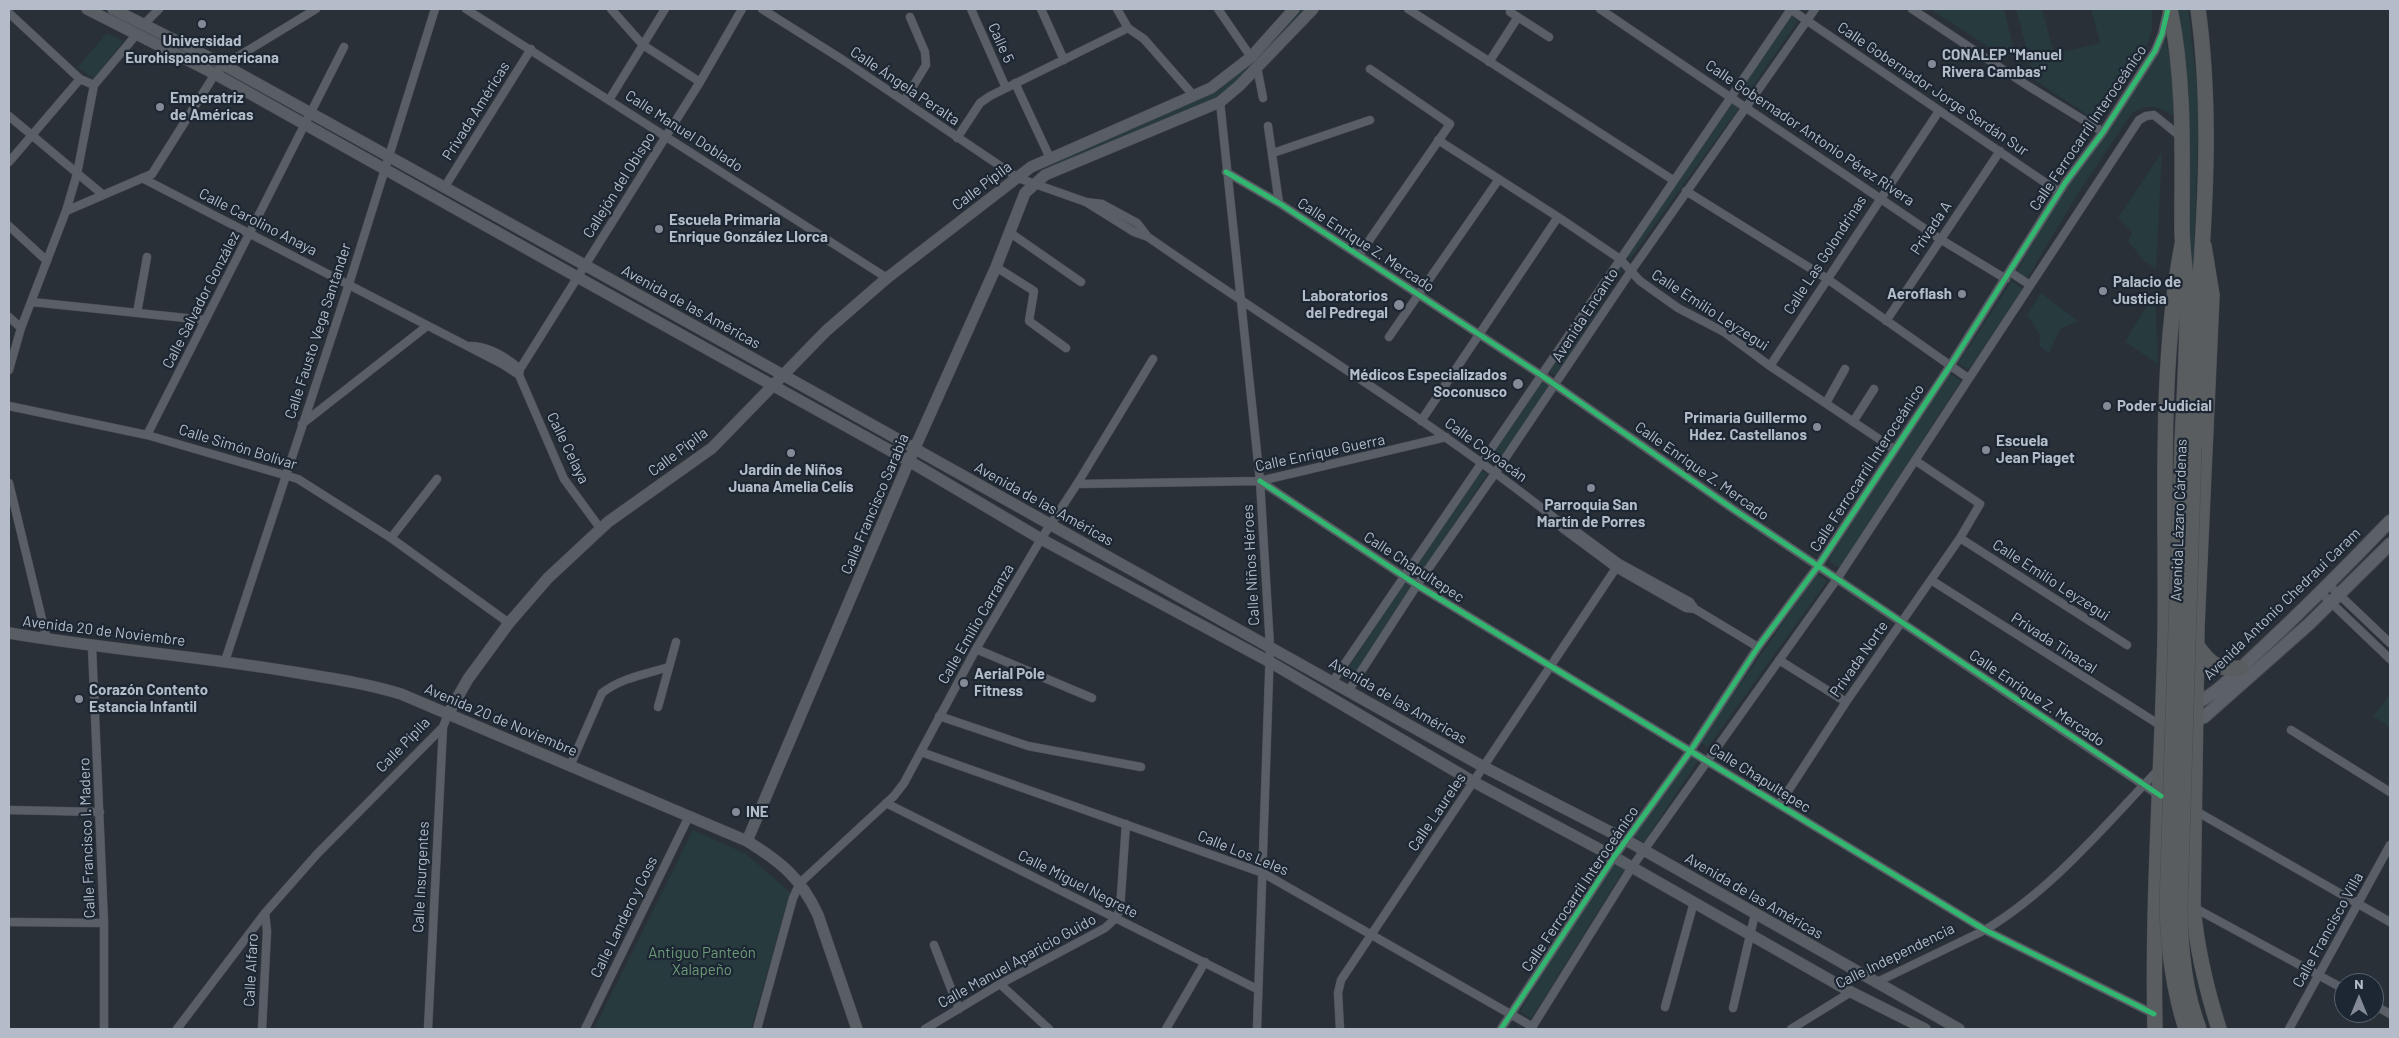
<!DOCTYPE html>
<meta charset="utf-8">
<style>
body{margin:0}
#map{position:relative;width:2399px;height:1038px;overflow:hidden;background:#2a3038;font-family:Barlow,sans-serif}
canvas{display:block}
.frame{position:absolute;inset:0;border:10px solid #b4bcc9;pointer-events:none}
.north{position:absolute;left:2334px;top:973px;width:50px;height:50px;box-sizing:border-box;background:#1d2633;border:1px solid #59626f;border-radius:50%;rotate:0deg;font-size:14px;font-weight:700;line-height:20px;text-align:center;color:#b4bcc9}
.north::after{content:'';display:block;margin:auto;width:18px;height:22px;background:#848b96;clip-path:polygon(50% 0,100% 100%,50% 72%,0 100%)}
</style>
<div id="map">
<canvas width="2399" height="1038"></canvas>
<div class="frame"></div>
<div class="north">N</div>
</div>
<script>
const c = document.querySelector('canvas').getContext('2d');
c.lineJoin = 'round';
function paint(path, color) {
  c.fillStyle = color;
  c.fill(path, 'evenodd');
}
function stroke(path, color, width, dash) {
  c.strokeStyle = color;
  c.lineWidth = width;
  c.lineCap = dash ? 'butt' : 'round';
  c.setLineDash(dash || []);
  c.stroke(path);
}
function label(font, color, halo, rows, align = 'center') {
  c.font = font + ' Barlow,sans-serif';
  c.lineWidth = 4.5;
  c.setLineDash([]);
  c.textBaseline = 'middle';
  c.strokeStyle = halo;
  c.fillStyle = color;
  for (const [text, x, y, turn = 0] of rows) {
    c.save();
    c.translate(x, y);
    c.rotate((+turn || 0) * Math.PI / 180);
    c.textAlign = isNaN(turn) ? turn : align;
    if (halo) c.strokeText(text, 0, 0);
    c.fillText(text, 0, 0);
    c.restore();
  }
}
paint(new Path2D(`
 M 1301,9 L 1308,9 L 1234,85 L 1215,98 L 1048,171 L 1045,165 L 1213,93 L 1255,58 Z
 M 1930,9 L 2004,9 L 2014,51 L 2006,58 Z
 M 2016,9 L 2042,9 L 2054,54 L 2100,43 L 2091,9 L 2152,9 L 2152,28 L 2149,41 L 2098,122 L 2035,80 Z
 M 2178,9 L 2188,9 L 2198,95 L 2198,137 L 2185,511 L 2189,96 L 2185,55 Z
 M 1786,13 L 1798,21 L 1746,96 L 1736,90 Z
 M 107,33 L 123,41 L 94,79 L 78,67 Z
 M 2164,35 L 2173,68 L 2174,113 L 2171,115 C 2157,105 2146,104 2132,113 L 2079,192 L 2027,278 L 2017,271 L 2066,184 Z
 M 1731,98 L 1741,105 L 1630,259 L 1620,252 Z
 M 2162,152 L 2156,269 L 2144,261 L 2128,241 L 2132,232 L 2118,218 Z
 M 1612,264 L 1622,270 L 1557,376 L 1549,371 Z
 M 2012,281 L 2023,289 L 1968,370 L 1958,363 Z
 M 2155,292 L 2158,364 L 2125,342 Z
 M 2041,293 L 2078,321 L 2060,329 L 2049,353 L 2039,346 L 2040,335 L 2027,315 Z
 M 1949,373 L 1961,381 L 1839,568 L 1828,560 Z
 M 1543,379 L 1551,385 L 1495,465 L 1488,460 Z
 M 1481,470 L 1487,474 L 1419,578 L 1412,573 Z
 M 1817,574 L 1827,581 L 1708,747 L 1700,742 Z
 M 1404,583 L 1412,588 L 1352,679 L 1345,673 Z
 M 2390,695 L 2390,727 L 2373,716 Z
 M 1686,750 L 1699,759 L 1644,842 L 1631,834 Z
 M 693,830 L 746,854 L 790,892 L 751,1029 L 594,1029 Z
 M 1613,860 L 1625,868 L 1531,1019 L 1520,1011 Z`), '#273a3e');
const street = new Path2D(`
 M 466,9 L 887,278
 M 611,9 L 643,45 L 700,82
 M 762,9 L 843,60 L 1018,178 L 1086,202 L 1102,204 L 1137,223 L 1148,237
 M 971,9 L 1006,88
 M 1041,9 L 1064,60
 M 1117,9 L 1128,28 L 1144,39 L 1194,96
 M 1218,9 L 1251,57
 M 1408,9 L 1673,180
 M 1600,9 L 1940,239 L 2006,279
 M 1790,9 L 2059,192
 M 1912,9 L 2025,84 L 2103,132
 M 1510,12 L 1549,37
 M 9,13 L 80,79 L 94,85
 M 143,25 L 159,9
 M 1489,62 L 1518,17
 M 1257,67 L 1263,98
 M 1015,83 L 1050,158
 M 609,100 L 665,9
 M 904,101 L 926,65 L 925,52 L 910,17
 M 1220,102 L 1260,481 L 1270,647 L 1257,1029
 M 9,116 L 102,194
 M 1268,126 L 1279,203
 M 957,138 L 980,103 L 990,96 L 1128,28
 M 1438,140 L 1558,217 L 1620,259 L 1640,281 L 1678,308 L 1724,332 L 1770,366 L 1894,449
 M 1273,153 L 1370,120
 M 9,162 L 80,79
 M 1226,172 L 1279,203 L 1541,375 L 1733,509 L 2160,796
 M 142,178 L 502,364 L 519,375
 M 444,188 L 531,49
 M 1686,191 L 1826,278 L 1968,378
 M 1086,202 L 1134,232 L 1148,237 C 1284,332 1427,417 1557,520 L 1565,523 L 1619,563 L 1690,602 L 1695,609
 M 66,211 L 152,174 L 215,74 L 224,65 L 316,9
 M 9,226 L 47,261
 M 1009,232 L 1081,282
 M 1359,255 L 1450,124 L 1370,69
 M 996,267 L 1034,291 L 1029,321 L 1066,348
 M 2010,272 L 2030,285
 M 32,302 L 205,320
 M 137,313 L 147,257
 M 9,317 L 21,328
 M 1886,321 L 2000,151
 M 1389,337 L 1499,179
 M 470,346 C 488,346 506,357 520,369
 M 1770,366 L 1939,111
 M 9,370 L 21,328 L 66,211 L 77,174 L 94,85 L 136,35
 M 519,375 L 520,369 L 700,82 L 742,9
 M 519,375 L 564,479 L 600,528
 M 1826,403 L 1845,369
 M 9,406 L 147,435 L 298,479 L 391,538 L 509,623
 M 1421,421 L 1558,217
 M 1853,422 L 1874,389
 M 302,424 L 427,326
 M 147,435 L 344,47
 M 1260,481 L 1417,585 L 1985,930 L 2154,1014
 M 9,483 L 47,640
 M 1077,484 L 1260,481 L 1446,437
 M 1557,520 L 1562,528 L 1616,568 L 1686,608 L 1695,609 L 1758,647
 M 391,538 L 437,479
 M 1960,538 L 2127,645
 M 1931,580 L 2163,727
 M 2329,585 L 2390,643
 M 2321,593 L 2390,659
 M 92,647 L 104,923 L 104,1029
 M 976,649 L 1092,698
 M 1779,660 L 1846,702
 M 225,661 L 349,284 L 435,9
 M 1333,681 L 1791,9
 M 1349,690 L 1417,585 L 1496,472 L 1631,271 L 1815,9
 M 658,707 L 676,642
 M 939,716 L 1028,746 L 1141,767
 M 2291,730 L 2390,792
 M 921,752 L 1263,873 L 1533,1027
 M 570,766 L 602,693 C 621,678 646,674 669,667
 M 886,803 L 1257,989
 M 1779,805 L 1846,702 L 1960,538 L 1980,504 L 1916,461
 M 9,810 L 100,812
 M 2194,810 L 2390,922
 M 2193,907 L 2344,989
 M 9,922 L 104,923
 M 934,945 L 959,1009
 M 1875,983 L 1985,930 C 2053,889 2105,825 2159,769
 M 1000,984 L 1049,1029
 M 2374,1005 L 2390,1014
 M 1665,1007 L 1694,902
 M 1733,1008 L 1755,914
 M 177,1029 L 265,913 L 318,853 L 443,727 L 448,714
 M 262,1029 L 267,931 L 265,913
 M 428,1029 L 443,727
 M 585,1029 L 689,816
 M 757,1029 L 793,898 L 800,883 L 894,796 L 904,783 L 976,649 L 1041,539 L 1077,484 L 1153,359
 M 925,1029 L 1000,984 L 1105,928 L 1116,918 L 1120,909 L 1126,824
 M 1166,1029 L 1205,962
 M 1340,1029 L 1338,993 L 1341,980 L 1616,568
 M 1501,1029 L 1614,857 L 1691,750 L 1758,647 L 1818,566 L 1950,366 L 2065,183 L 2103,132 L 2155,51 L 2162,34 L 2167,13
 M 1531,1029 L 1632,867 L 1837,579 L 2139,120 L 2146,116 L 2154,115 L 2181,137
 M 1791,1029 L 1851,992
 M 2289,1029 L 2390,845`);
const secondary = new Path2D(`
 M 87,9 L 215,74 L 579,278 L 909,461 L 1041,539 L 1270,662 L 1472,781 L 1614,857 L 1851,992 L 1925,1029
 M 113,9 L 224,65 L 783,375 L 1484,767 L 1626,840 L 1959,1029
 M 9,633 C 103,649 198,656 293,672 C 329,678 365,683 401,694 L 747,841 C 781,862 801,878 818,915 L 857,1029
 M 448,714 L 468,679 L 509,623 L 548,578 L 608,522 L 712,448 L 826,331 L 887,278 L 1031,167 L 1211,88 L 1251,57 L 1294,9
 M 747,841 L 909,461 L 996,267 L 1025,193 L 1045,175 L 1220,102 L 1239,86 L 1313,9`);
const primary = new Path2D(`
 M 2188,706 C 2216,697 2236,672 2257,653 C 2303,610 2347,566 2390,521
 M 2188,723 L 2204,717 L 2309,624 L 2390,544`);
const highway = new Path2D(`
 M 2170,9 C 2185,80 2182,155 2182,228 C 2182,250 2186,271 2187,293 C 2188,343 2184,394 2182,445
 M 2204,246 L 2212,295 L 2197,626 L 2193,907 C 2197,950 2206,988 2219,1029
 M 2194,447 C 2196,396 2196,345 2199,294 C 2206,200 2211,103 2198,9
 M 2196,644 C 2209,663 2216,670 2241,668
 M 2155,1029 C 2152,899 2162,769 2165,639 C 2167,509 2158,373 2182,245`);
stroke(street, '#484c53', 9);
stroke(secondary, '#484c53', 12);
stroke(primary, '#484c55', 14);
stroke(highway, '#474c53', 16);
stroke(street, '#5a5e66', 8);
stroke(secondary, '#595d64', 11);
stroke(primary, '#5c6168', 12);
stroke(highway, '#5a5d60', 15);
const highwayBridge = new Path2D(`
 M 2182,445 L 2167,905 C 2168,949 2173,988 2186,1029
 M 2194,447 L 2180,905 C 2180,947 2184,990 2199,1029`);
stroke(highwayBridge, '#474c53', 16, []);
stroke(highwayBridge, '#5a5d60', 15);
stroke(new Path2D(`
 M 1226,172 L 1279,203 L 1541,375 L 1733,509 L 2161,796
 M 1260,481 L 1417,585 L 1985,930 L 2154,1014
 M 1501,1029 L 1614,857 L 1691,750 L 1758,647 L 1818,566 L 1950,366 L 2065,183 L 2103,132 L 2155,51 L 2162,34 L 2168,9`), '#33b770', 5);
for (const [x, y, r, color] of [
 [202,24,5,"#848b96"],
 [1932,64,5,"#848b96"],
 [160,107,5,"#848b96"],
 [659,229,5,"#848b96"],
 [2103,291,5,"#848b96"],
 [1962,294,5,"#848b96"],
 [1399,305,6,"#848b96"],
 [1518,384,6,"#848b96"],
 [2107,406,5,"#848b96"],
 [1817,427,5,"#848b96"],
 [1986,450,5,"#848b96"],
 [791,453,5,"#848b96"],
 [1591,488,5,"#848b96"],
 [964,683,5,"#848b96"],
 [79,699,5,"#848b96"],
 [736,812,5,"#848b96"]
]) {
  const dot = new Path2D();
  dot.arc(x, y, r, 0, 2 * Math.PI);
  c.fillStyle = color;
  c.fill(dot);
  stroke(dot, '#1d2633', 2);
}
label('bold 15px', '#b4bcc9', '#1d2633', [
 ["Universidad",202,41,"center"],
 ["Eurohispanoamericana",202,58,"center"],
 ["CONALEP \"Manuel",1942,55],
 ["Rivera Cambas\"",1942,72],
 ["Emperatriz",170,98],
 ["de Américas",170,115],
 ["Escuela Primaria",669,220],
 ["Enrique González Llorca",669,237],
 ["Palacio de",2113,282],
 ["Justicia",2113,299],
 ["Aeroflash",1952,294,"right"],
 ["Laboratorios",1388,296,"right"],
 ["del Pedregal",1388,313,"right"],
 ["Médicos Especializados",1507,375,"right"],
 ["Soconusco",1507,392,"right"],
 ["Poder Judicial",2117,406],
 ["Primaria Guillermo",1807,418,"right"],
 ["Hdez. Castellanos",1807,435,"right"],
 ["Escuela",1996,441],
 ["Jean Piaget",1996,458],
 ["Jardín de Niños",791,470,"center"],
 ["Juana Amelia Celís",791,487,"center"],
 ["Parroquia San",1591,505,"center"],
 ["Martín de Porres",1591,522,"center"],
 ["Aerial Pole",974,674],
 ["Fitness",974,691],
 ["Corazón Contento",89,690],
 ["Estancia Infantil",89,707],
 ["INE",746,812]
], 'left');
label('15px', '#b4bcc9', '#1d2633', [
 ["Calle 5",1001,43,66],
 ["Calle Ángela Peralta",905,86,34],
 ["Calle Gobernador Jorge Serdán Sur",1933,89,34],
 ["Privada Américas",476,111,-58],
 ["Calle Ferrocarril Interoceánico",2088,128,-56],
 ["Calle Manuel Doblado",684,131,33],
 ["Calle Gobernador Antonio Pérez Rivera",1810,133,34],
 ["Callejón del Obispo",619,185,-58],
 ["Calle Pípila",982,186,-37],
 ["Calle Carolino Anaya",258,222,27],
 ["Privada A",1931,228,-56],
 ["Calle Enrique Z. Mercado",1366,245,33],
 ["Calle Las Golondrinas",1825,255,-57],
 ["Calle Salvador González",201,300,-63],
 ["Avenida de las Américas",691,307,29],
 ["Calle Emilio Leyzegui",1710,310,33],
 ["Avenida Encanto",1585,315,-57],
 ["Calle Fausto Vega Santander",318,331,-72],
 ["Calle Simón Bolívar",238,447,17],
 ["Calle Celaya",568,448,64],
 ["Calle Coyoacán",1486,450,36],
 ["Calle Pípila",678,452,-37],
 ["Calle Enrique Guerra",1320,453,-12],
 ["Calle Ferrocarril Interoceánico",1867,468,-57],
 ["Calle Enrique Z. Mercado",1702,471,35],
 ["Calle Francisco Sarabia",875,504,-67],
 ["Avenida de las Américas",1044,504,29],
 ["Avenida Lázaro Cárdenas",2179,520,-88],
 ["Calle Niños Héroes",1251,565,-93],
 ["Calle Chapultepec",1414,567,33],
 ["Calle Emilio Leyzegui",2051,580,33],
 ["Avenida Antonio Chedraui Caram",2282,604,-44],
 ["Calle Emilio Carranza",976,624,-60],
 ["Avenida 20 de Noviembre",104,631,7],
 ["Privada Tinacal",2054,643,33],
 ["Privada Norte",1859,659,-55],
 ["Calle Enrique Z. Mercado",2037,698,34],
 ["Avenida de las Américas",1398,701,30],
 ["Avenida 20 de Noviembre",501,720,23],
 ["Calle Pípila",403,745,-46],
 ["Calle Chapultepec",1760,778,32],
 ["Calle Laureles",1437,812,-56],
 ["Calle Francisco I. Madero",87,838,-92],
 ["Calle Los Leles",1243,853,22],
 ["Calle Insurgentes",421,877,-87],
 ["Calle Miguel Negrete",1078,884,27],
 ["Calle Ferrocarril Interoceánico",1580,889,-56],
 ["Avenida de las Américas",1754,896,30],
 ["Calle Landero y Coss",624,917,-64],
 ["Calle Francisco Villa",2328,930,-61],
 ["Calle Independencia",1895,956,-26],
 ["Calle Manuel Aparicio Guido",1017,961,-29],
 ["Calle Alfaro",251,970,-87]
]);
label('15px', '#6b9a76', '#1d2633', [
 ["Antiguo Panteón",702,953],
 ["Xalapeño",702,970]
]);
</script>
